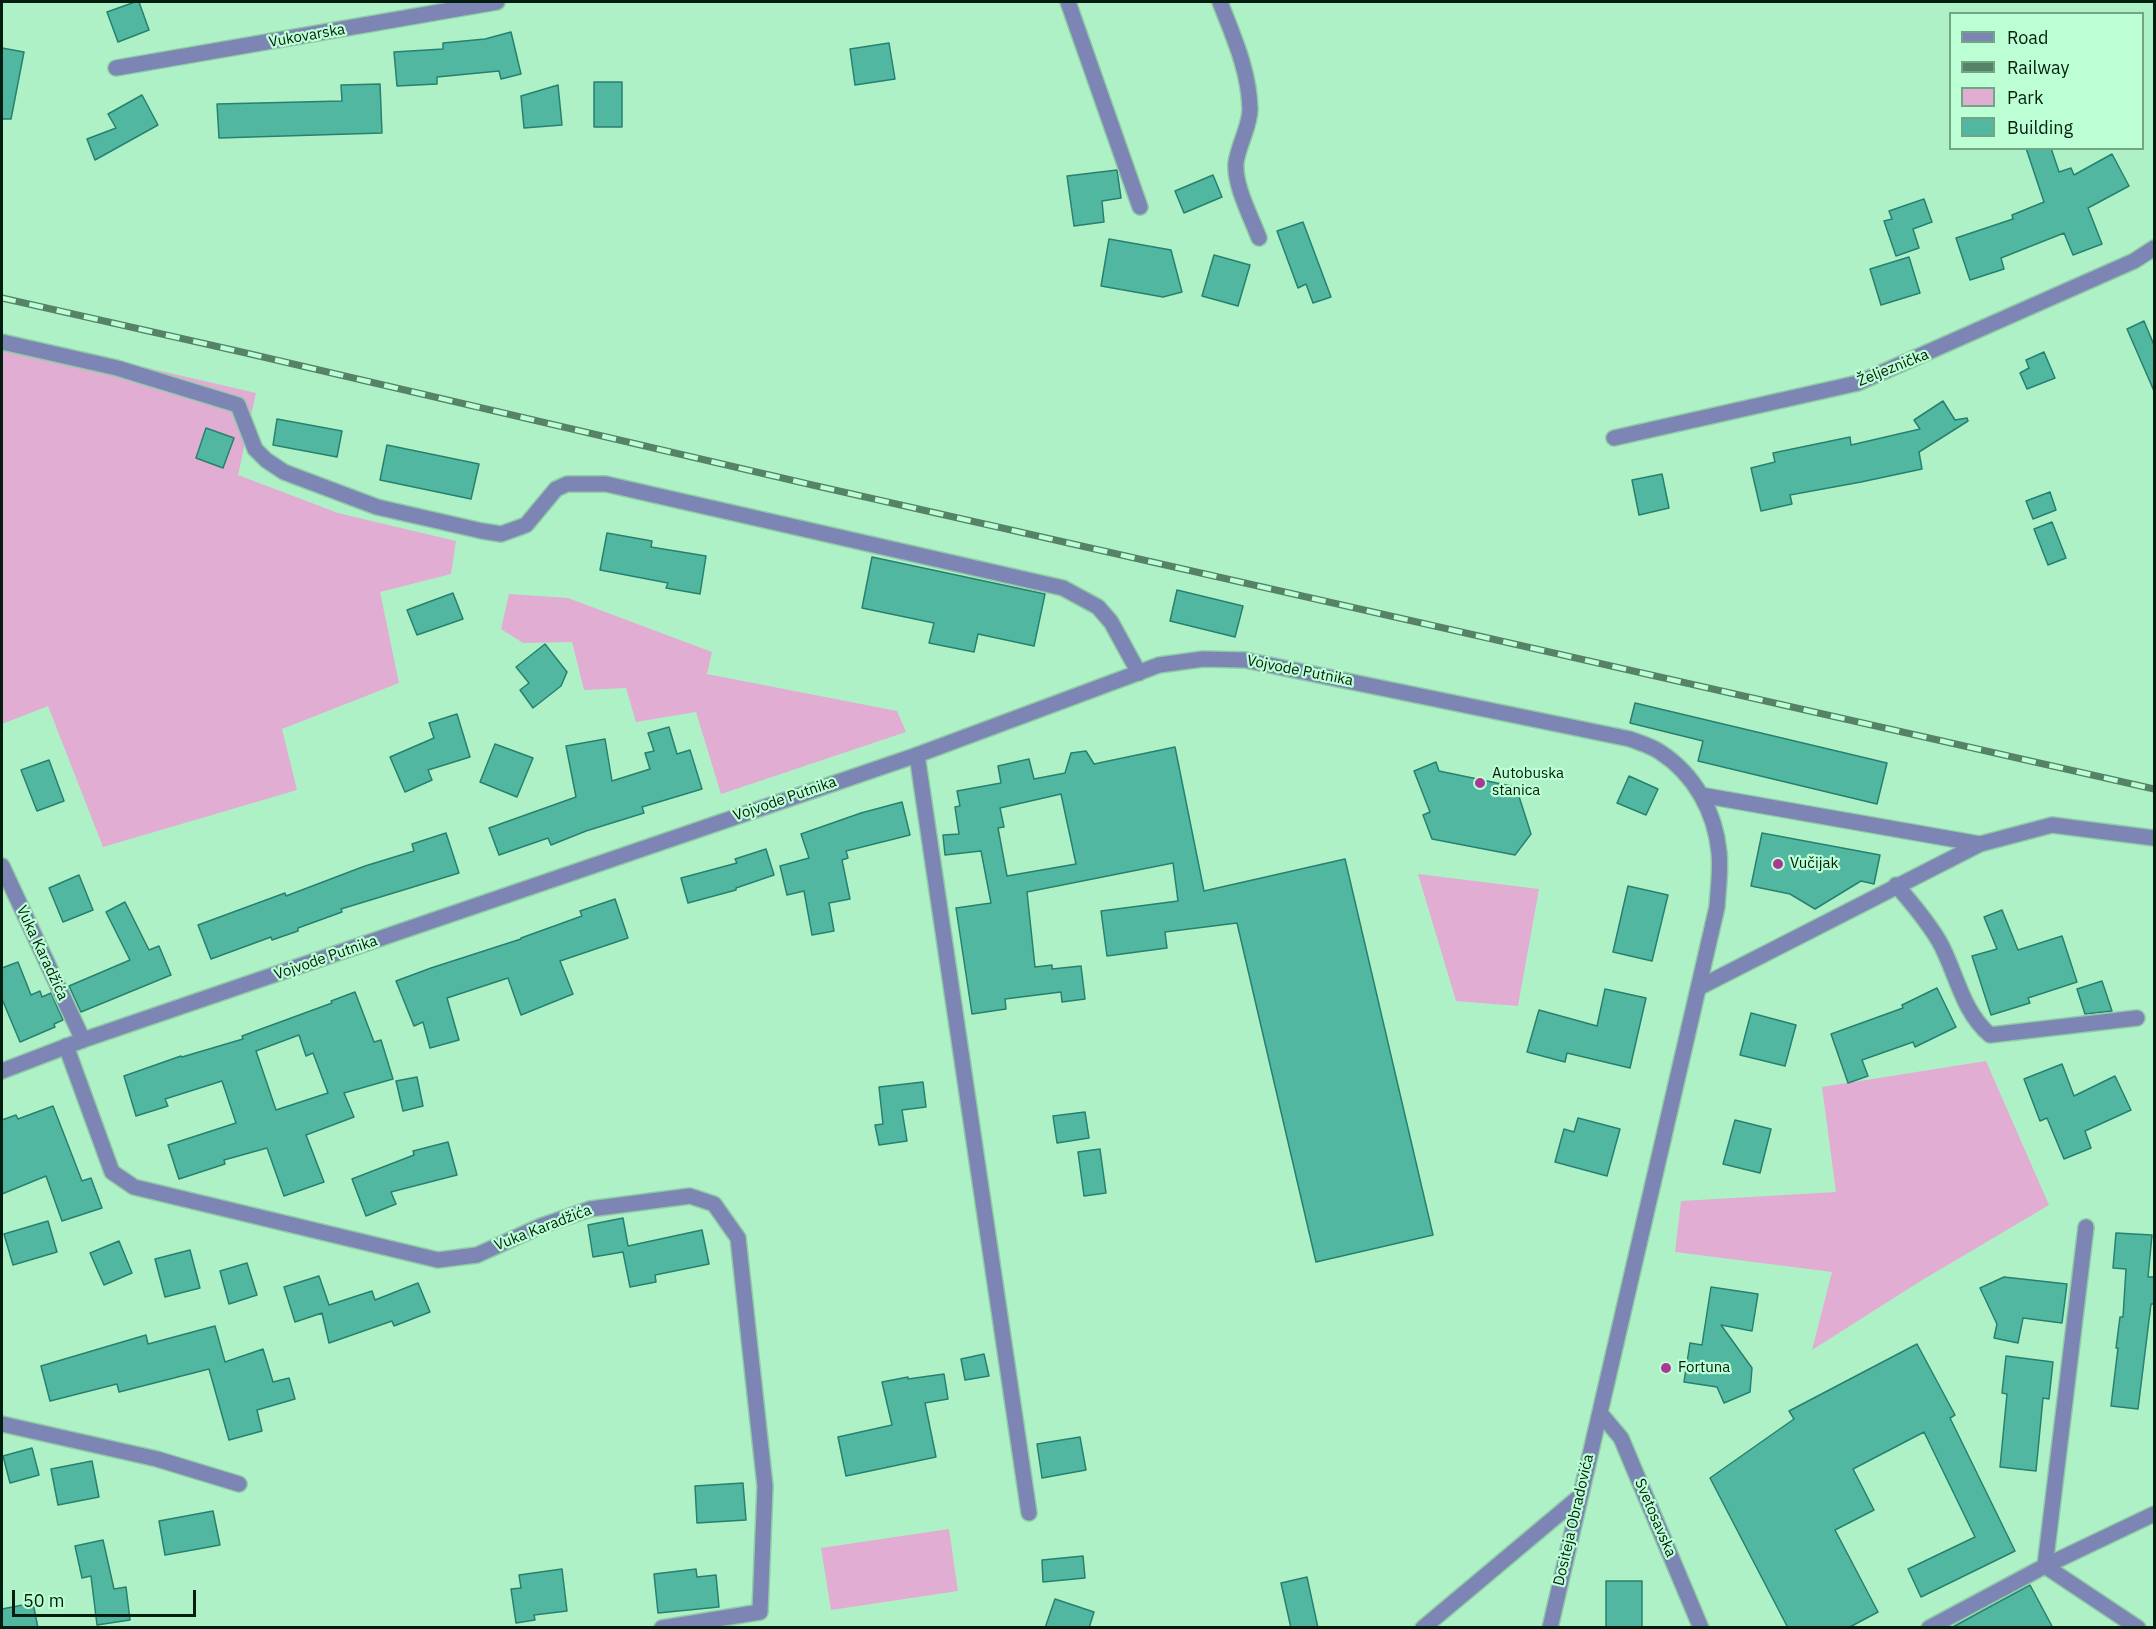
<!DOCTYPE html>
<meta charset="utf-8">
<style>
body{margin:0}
#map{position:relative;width:2156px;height:1629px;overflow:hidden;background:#aff1c7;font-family:"IBM Plex Sans",sans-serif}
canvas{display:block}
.frame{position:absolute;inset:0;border:3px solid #031d0e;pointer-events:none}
.legend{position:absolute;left:1949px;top:12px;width:195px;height:138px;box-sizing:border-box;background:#bcffd4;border:2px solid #72a585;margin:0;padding:8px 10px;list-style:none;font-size:18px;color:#031d0e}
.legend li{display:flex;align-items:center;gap:12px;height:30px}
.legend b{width:30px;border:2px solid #72a585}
.scale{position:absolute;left:12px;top:1590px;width:184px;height:27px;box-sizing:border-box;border:3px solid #031d0e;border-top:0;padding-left:8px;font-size:18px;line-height:21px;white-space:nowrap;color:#031d0e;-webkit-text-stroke:4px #bcffd4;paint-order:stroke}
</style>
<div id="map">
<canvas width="2156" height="1629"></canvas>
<div class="frame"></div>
<ul class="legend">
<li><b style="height:8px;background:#7c85b4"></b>Road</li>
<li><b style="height:8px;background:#568367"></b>Railway</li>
<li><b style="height:16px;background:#e1add3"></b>Park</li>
<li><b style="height:16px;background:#52b7a0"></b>Building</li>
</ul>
<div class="scale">50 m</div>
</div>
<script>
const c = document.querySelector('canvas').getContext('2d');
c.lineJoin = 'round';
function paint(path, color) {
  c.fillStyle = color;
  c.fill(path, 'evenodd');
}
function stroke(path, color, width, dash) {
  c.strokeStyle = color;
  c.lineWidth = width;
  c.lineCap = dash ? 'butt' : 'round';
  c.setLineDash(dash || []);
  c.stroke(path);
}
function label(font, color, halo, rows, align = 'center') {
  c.font = font + ' "IBM Plex Sans",sans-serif';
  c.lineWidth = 4.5;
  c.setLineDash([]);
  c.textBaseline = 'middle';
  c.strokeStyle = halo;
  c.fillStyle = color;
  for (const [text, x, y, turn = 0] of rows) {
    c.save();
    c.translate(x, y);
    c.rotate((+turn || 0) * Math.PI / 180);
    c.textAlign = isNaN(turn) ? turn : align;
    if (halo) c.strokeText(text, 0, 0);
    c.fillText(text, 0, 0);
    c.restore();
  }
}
paint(new Path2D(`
 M 2,334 L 256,393 L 238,475 L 338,513 L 456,541 L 451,574 L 380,592 L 399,683 L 282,729 L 297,790 L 103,847 L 48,706 L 2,724 Z
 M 509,594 L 568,598 L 712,652 L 707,674 L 897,711 L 906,732 L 721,794 L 696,712 L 636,722 L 626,688 L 584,690 L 572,642 L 523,643 L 501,629 Z
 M 1418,874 L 1539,889 L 1518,1006 L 1456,1001 Z
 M 1986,1061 L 2049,1205 L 1919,1282 L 1812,1350 L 1832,1272 L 1675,1252 L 1681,1201 L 1836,1192 L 1822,1087 Z
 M 949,1529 L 958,1591 L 831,1610 L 821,1548 Z`), '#e1add3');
const building = new Path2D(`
 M 135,2 L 139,2 L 149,30 L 118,42 L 107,12 Z
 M 511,32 L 521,74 L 501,79 L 499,71 L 437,77 L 437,84 L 397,86 L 394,52 L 443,49 L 443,43 L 485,39 Z
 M 889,43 L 895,79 L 855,85 L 850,49 Z
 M 2,48 L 24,52 L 11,119 L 2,119 Z
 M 594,82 L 622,82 L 622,127 L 594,127 Z
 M 380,84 L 382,133 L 219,138 L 217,104 L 342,101 L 341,85 Z
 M 558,85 L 562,125 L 524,128 L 521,96 Z
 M 142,95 L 158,125 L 95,160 L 87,139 L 116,128 L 108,114 Z
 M 2026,148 L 2051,148 L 2059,172 L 2071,168 L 2074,175 L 2112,154 L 2129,186 L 2088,208 L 2102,244 L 2073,255 L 2064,233 L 2001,258 L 2004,269 L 1970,280 L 1956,238 L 2013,219 L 2012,215 L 2044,202 Z
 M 1117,170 L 1121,198 L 1102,201 L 1104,222 L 1074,226 L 1067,176 Z
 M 1213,175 L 1222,197 L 1184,213 L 1175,191 Z
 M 1924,199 L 1932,222 L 1913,229 L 1919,248 L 1896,256 L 1884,221 L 1892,219 L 1889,211 Z
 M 1303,222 L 1331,297 L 1313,303 L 1306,284 L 1298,288 L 1277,231 Z
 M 1109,239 L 1171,250 L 1182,292 L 1163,297 L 1101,286 Z
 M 1214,255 L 1250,265 L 1238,306 L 1202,296 Z
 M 1909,257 L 1920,293 L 1881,305 L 1870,269 Z
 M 2144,321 L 2154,345 L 2154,391 L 2127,329 Z
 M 2044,352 L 2055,378 L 2027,389 L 2020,373 L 2029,368 L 2026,360 Z
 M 1943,401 L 1955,420 L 1967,418 L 1968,421 L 1919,452 L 1922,469 L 1861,482 L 1790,495 L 1792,504 L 1761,511 L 1751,468 L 1775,462 L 1773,453 L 1850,437 L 1851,445 L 1920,429 L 1914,420 Z
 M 277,419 L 342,431 L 337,457 L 273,445 Z
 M 206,428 L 234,438 L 223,468 L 196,458 Z
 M 387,445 L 479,464 L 471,499 L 380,480 Z
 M 1662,474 L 1669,508 L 1639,515 L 1632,480 Z
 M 2050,492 L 2056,510 L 2033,519 L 2026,501 Z
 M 2052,522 L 2066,558 L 2048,565 L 2034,529 Z
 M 607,533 L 652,541 L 651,547 L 706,556 L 700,594 L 666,588 L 668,583 L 600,570 Z
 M 872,557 L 1045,594 L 1034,646 L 978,634 L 974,652 L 929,643 L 934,623 L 862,608 Z
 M 1177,590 L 1243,606 L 1235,637 L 1170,621 Z
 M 453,593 L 463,619 L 417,635 L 407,610 Z
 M 545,644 L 567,672 L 561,686 L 533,708 L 520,690 L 529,683 L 516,667 Z
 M 1635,703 L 1887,763 L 1877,804 L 1698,761 L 1703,741 L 1630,723 Z
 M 457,714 L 470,757 L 428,770 L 432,780 L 405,792 L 390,757 L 434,738 L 429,723 Z
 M 669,727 L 677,754 L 690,750 L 702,789 L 642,807 L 644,813 L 586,831 L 551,845 L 548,838 L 499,855 L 489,828 L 576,797 L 566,746 L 605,739 L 612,781 L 650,769 L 645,753 L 654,751 L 648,733 Z
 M 495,744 L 533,758 L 517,797 L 480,782 Z
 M 1175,747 L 1204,891 L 1345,859 L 1433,1235 L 1316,1262 L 1237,923 L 1165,932 L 1167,948 L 1107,956 L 1101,911 L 1178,901 L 1173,863 L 1027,892 L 1035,967 L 1052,965 L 1052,969 L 1081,966 L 1085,999 L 1062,1002 L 1061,992 L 1005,999 L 1006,1009 L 972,1014 L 956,908 L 991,903 L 981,851 L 945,855 L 943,835 L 959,834 L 955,807 L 960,806 L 957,791 L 1001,783 L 998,766 L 1029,759 L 1034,779 L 1065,773 L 1071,753 L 1086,751 L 1094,764 ZM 1061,794 L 1076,864 L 1007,876 L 998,828 L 1004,827 L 1000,808 Z
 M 49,760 L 64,801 L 37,811 L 21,770 Z
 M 1436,762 L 1439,771 L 1516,787 L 1531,834 L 1515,855 L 1432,839 L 1423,815 L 1430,812 L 1414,771 Z
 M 1629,776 L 1658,789 L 1646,815 L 1617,803 Z
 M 902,802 L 910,835 L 846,851 L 848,858 L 842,860 L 850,899 L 829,903 L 834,931 L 812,935 L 804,891 L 787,895 L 780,866 L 809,858 L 801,834 L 861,813 Z
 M 446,833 L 459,873 L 341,909 L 342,912 L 298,928 L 298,931 L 272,940 L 271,937 L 211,959 L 198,925 L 285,893 L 286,896 L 365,866 L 414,851 L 412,844 Z
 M 1762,833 L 1880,855 L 1874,884 L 1861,881 L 1815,909 L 1790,894 L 1751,886 Z
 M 766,849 L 774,875 L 736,888 L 736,890 L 688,903 L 681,878 L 737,863 L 735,859 Z
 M 79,875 L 93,910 L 63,922 L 49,888 Z
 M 1628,886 L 1668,895 L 1652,961 L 1613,952 Z
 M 615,899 L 628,938 L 560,961 L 573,994 L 521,1015 L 508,978 L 447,998 L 459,1040 L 430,1048 L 423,1022 L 414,1026 L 396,981 L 431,968 L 521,939 L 521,938 L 582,916 L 580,911 Z
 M 125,902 L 149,950 L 159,946 L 171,975 L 81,1012 L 69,986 L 130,960 L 106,912 Z
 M 2002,910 L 2018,950 L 2062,936 L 2077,982 L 2028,998 L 2030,1003 L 1991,1015 L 1972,956 L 1997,949 L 1984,917 Z
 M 18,962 L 31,995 L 40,991 L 42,997 L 51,993 L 63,1020 L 54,1024 L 55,1027 L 20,1042 L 2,999 L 2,968 Z
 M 2102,981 L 2112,1011 L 2085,1014 L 2077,989 Z
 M 1937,988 L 1956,1027 L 1915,1047 L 1913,1042 L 1862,1060 L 1868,1076 L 1848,1083 L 1831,1034 L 1903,1008 L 1902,1005 Z
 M 1605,989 L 1646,998 L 1630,1068 L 1567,1053 L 1565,1062 L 1527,1052 L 1539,1010 L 1597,1026 Z
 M 355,992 L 374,1042 L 381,1040 L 393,1079 L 344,1093 L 354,1117 L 306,1135 L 324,1182 L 284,1196 L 267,1148 L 224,1160 L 225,1164 L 179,1179 L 168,1145 L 236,1123 L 222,1081 L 165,1099 L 168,1106 L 136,1116 L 124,1076 L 181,1056 L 182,1057 L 243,1039 L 242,1036 L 332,1003 L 331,1001 ZM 299,1035 L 306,1056 L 313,1053 L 328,1093 L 276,1110 L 256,1051 Z
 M 1751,1013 L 1796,1025 L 1785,1066 L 1740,1055 Z
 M 2062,1064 L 2074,1096 L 2115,1076 L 2131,1110 L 2085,1131 L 2091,1148 L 2064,1159 L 2047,1118 L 2040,1121 L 2024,1079 Z
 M 417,1077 L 423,1106 L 403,1111 L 396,1081 Z
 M 923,1082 L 926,1107 L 902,1110 L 907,1141 L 879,1145 L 875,1125 L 883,1124 L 879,1087 Z
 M 53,1106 L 82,1181 L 91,1178 L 102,1208 L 62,1221 L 46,1176 L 2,1194 L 2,1120 L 16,1115 L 18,1119 Z
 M 1085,1112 L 1089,1138 L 1057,1143 L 1053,1116 Z
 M 1578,1118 L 1620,1129 L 1607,1176 L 1555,1162 L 1564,1129 L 1574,1132 Z
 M 1735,1120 L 1771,1129 L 1760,1173 L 1723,1164 Z
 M 448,1142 L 457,1175 L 391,1192 L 396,1204 L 366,1216 L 352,1179 L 414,1155 L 413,1151 Z
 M 1100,1149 L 1106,1193 L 1084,1196 L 1078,1152 Z
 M 623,1218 L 628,1246 L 702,1230 L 709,1264 L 655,1275 L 656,1282 L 630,1287 L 623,1252 L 593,1257 L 588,1225 Z
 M 48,1221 L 57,1252 L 13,1265 L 4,1234 Z
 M 2116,1233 L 2152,1235 L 2148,1277 L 2154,1277 L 2154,1304 L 2151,1304 L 2138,1409 L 2111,1406 L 2118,1348 L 2116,1348 L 2120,1317 L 2123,1317 L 2126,1269 L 2113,1268 Z
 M 119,1241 L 132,1273 L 104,1285 L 90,1253 Z
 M 190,1250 L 200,1288 L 165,1297 L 155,1259 Z
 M 247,1263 L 257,1295 L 229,1304 L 220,1271 Z
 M 319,1276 L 329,1305 L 372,1291 L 375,1300 L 418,1283 L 430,1312 L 394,1326 L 392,1321 L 329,1343 L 322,1313 L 295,1322 L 284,1287 Z
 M 2004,1277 L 2067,1284 L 2062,1323 L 2023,1318 L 2018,1343 L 1994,1338 L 1997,1324 L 1980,1288 Z
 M 1711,1287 L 1758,1294 L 1752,1331 L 1721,1325 L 1752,1368 L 1750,1392 L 1724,1403 L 1717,1387 L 1684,1382 L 1690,1343 L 1702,1345 Z
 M 215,1326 L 225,1362 L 263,1349 L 273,1382 L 289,1378 L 295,1399 L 257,1410 L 262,1431 L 229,1440 L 209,1369 L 119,1392 L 117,1384 L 50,1401 L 41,1366 L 146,1335 L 148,1344 Z
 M 1917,1344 L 1955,1415 L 1950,1418 L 2015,1551 L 1921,1597 L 1908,1569 L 1975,1537 L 1924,1432 L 1853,1469 L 1874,1510 L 1835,1530 L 1878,1612 L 1848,1628 L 1788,1628 L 1710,1478 L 1794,1419 L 1789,1411 Z
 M 984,1354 L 989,1376 L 965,1380 L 961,1359 Z
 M 2006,1356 L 2053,1362 L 2049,1399 L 2043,1398 L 2036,1471 L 2000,1467 L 2007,1394 L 2002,1393 Z
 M 944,1374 L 948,1399 L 925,1403 L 936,1457 L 846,1476 L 838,1437 L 892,1425 L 882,1382 L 908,1377 L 908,1379 Z
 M 1080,1437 L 1086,1470 L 1042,1478 L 1037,1444 Z
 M 32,1448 L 39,1475 L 10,1483 L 3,1456 Z
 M 92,1461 L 99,1497 L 58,1505 L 51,1469 Z
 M 743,1483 L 746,1520 L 697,1523 L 695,1486 Z
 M 213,1511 L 220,1545 L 165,1555 L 159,1521 Z
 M 103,1540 L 114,1589 L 126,1587 L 130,1620 L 97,1625 L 91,1576 L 82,1578 L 75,1546 Z
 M 1083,1556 L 1085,1578 L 1043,1582 L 1042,1560 Z
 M 562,1569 L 567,1611 L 534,1615 L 535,1620 L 516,1623 L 511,1589 L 521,1588 L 519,1575 Z
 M 696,1569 L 697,1577 L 716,1575 L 719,1607 L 658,1613 L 654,1574 Z
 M 1307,1577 L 1318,1628 L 1291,1628 L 1281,1583 Z
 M 1606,1581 L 1642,1581 L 1642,1628 L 1606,1628 Z
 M 2030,1585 L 2053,1628 L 1951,1628 L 1982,1611 Z
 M 1055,1599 L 1094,1612 L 1089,1628 L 1045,1628 Z
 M 33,1603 L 38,1628 L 2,1628 L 2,1609 Z`);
paint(building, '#52b7a0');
stroke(building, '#27816e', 1.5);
const service = new Path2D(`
 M 1068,2 L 1140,207
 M 1220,2 C 1233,36 1249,70 1250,109 C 1250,127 1238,145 1236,163 C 1234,185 1251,217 1259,238
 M 2,342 L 117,368 L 238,405 L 255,449 L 266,460 L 284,472 L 377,507 L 482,531 L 501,534 L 526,525 L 556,489 L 567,484 L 606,484 L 1063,588 L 1098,607 L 1111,622 L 1139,673
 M 1701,795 L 1980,844`);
const minor = new Path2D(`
 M 116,68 L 497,2
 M 1614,438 L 1858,383 L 2134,261 L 2154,248
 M 917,755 L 1029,1513
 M 2,866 L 83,1040
 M 1896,885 C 1912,903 1927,921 1939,941 C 1957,973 1961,1010 1990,1035 L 2137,1018
 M 1700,987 L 1980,844 L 2052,825 L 2154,838
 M 66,1046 L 112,1172 L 134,1187 L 438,1260 L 477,1255 L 541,1226 L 590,1209 L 690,1196 L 714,1204 L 738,1238 L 765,1486 L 760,1612 L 662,1628
 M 2086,1227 L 2045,1566 L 2138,1628
 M 2,1424 L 157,1459 L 239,1484
 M 1423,1628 L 1578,1498
 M 1929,1628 L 2045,1566 L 2154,1514`);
const tertiary = new Path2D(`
 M 2,1071 L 83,1040 L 917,755 L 1159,665 L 1203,659 L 1245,660 L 1630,739 C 1640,743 1651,746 1660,752 C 1694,774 1715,811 1719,852 C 1721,870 1718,889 1717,907 L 1550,1628
 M 1600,1413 L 1621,1438 L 1701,1628`);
stroke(service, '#90cba6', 18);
stroke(minor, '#90cba6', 18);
stroke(tertiary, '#90cba6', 18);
stroke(service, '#7c85b4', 15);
stroke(minor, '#7c85b4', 15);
stroke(tertiary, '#7c85b4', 15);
const rail = new Path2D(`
 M 2,298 L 246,353 L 808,484 L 2154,789`);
stroke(rail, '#568367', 7);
stroke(rail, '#bcffd4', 4.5, [14]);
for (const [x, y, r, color] of [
 [1480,783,6,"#aa3995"],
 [1778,864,6,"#aa3995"],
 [1666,1368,6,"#aa3995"]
]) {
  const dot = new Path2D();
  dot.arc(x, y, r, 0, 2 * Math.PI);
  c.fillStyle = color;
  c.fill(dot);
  stroke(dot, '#bcffd4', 2);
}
label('15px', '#031d0e', '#bcffd4', [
 ["Vukovarska",307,36,-10],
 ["Željeznička",1893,368,-22],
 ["Vojvode Putnika",1300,671,11],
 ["Vojvode Putnika",785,799,-19],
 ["Vuka Karadžića",42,953,65],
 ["Vojvode Putnika",326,958,-19],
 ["Vuka Karadžića",543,1228,-21],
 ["Svetosavska",1655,1518,67],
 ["Dositeja Obradovića",1574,1520,-77]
]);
label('15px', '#031d0e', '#bcffd4', [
 ["Autobuska",1492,774],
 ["stanica",1492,791],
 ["Vučijak",1790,864],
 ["Fortuna",1678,1368]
], 'left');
</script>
